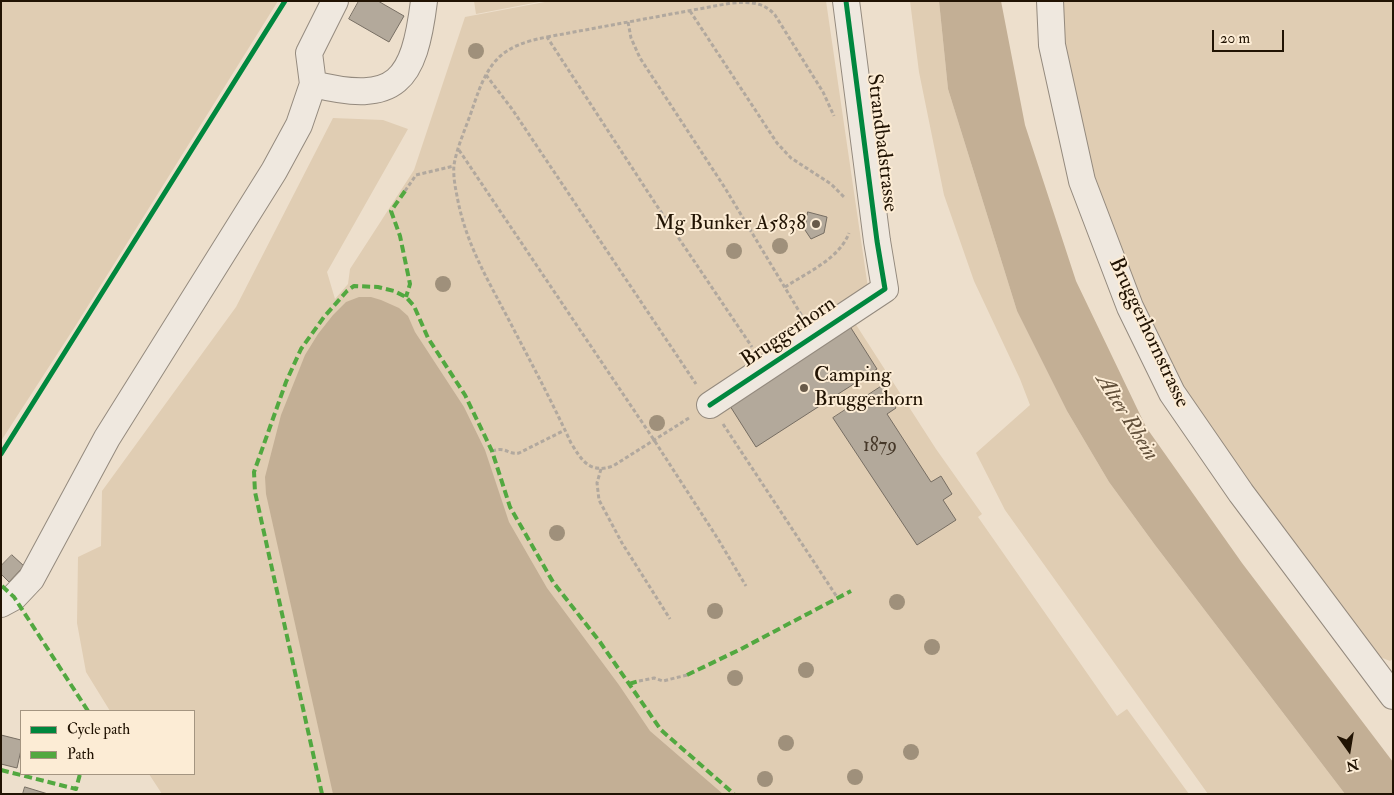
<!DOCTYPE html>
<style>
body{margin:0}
#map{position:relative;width:1394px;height:795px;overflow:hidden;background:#eddfcc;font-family:"IM FELL Double Pica",serif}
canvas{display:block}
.frame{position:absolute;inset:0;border:2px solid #211303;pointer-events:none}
.legend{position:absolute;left:20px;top:710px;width:175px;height:65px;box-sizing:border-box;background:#fcecd5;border:1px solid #a49581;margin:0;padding:6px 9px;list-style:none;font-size:15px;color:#211303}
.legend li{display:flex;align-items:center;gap:10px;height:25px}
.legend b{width:25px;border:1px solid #a49581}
.north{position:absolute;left:1324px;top:725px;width:50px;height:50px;-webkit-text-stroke:4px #fcecd5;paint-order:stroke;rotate:167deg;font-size:14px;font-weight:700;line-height:20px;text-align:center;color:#211303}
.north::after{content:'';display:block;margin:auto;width:18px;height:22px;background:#211303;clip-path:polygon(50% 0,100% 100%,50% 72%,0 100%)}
.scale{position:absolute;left:1212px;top:30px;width:72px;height:22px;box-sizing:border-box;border:2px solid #211303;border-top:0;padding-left:6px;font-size:15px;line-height:18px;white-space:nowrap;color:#211303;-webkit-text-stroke:4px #fcecd5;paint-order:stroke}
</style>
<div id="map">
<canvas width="1394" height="795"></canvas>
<div class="frame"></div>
<ul class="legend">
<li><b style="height:6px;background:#00873e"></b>Cycle path</li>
<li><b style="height:6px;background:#52a840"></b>Path</li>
</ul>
<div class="north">N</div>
<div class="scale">20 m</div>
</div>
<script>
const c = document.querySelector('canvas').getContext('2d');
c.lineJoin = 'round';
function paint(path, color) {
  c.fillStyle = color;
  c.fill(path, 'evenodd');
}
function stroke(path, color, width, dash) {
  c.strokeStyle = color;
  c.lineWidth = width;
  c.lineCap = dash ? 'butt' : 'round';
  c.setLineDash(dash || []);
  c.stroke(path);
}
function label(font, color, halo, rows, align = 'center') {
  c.font = font + ' "IM FELL Double Pica",serif';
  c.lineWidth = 4;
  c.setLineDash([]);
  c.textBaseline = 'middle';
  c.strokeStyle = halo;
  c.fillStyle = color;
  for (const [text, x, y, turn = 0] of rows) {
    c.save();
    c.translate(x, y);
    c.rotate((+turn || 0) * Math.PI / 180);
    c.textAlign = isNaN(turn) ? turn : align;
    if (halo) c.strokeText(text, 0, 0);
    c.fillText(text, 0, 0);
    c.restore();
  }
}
paint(new Path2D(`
 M 1,1 L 278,1 L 76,325 L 1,441 Z
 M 474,1 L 544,1 L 476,14 Z
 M 550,1 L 826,1 L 868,288 L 844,306 L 936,449 L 982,514 L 978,517 L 1117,716 L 1127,709 L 1189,794 L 162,794 L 149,774 L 194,774 L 194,711 L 110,711 L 86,672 L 77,623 L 78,557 L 101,546 L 102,491 L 236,307 L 333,118 L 383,120 L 408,129 L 327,272 L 335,299 L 348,284 L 350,269 L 414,170 L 465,17 Z
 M 910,1 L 939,1 L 948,89 L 1017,311 L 1067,411 L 1109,482 L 1155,545 L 1345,794 L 1208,794 L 1005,510 L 976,453 L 1030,405 L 1020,379 L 974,281 L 944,195 L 919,72 Z
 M 1054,1 L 1393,1 L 1393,659 L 1390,661 L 1370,653 L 1177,386 L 1100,213 Z`), '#e0cdb3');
paint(new Path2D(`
 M 939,1 L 1001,1 L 1025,125 L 1076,281 L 1146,427 L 1242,563 L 1393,762 L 1393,794 L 1345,794 L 1155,545 L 1109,482 L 1067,411 L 1017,311 L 948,89 Z
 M 359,297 L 371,297 L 381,300 L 399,308 L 408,316 L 415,332 L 464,407 L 485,450 L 509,522 L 547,588 L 619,685 L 650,731 L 723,794 L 333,794 L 266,494 L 265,477 L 281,415 L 305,355 L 318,334 L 333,315 L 346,302 Z`), '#c3af95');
const building = new Path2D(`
 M 359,1 L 378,1 L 404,16 L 389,42 L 349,19 Z
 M 808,212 L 827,217 L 824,233 L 811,239 L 805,230 Z
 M 851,328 L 877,369 L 756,447 L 730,406 Z
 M 882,386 L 896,408 L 887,414 L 931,482 L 941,476 L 952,494 L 943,500 L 956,520 L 917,545 L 833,418 Z
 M 12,555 L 24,566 L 9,582 L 1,574 L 1,566 Z
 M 1,735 L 21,740 L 21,750 L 17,768 L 1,764 Z
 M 25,787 L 48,794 L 23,794 Z`);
paint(building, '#b3a99b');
stroke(building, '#776e63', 1);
const minor = new Path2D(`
 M 1050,1 L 1052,45 L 1082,181 L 1130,307 L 1172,393 L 1241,493 L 1393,696
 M 313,84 C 397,105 414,81 424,1
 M 710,405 L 885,289 L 877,241 L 846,1
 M 1,604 L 14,597 L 31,579 L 107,438 L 274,171 L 299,125 L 313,84 L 309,53 L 335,1`);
stroke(minor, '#948a7e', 28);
stroke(new Path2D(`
 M 690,11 L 777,143 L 791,158 L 831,184 L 845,198
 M 628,22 L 631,38 L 640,58 L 725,188 L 802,316
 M 547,37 L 731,3 C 748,2 763,1 775,15 L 823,92 L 834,116
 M 486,75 L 512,109 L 696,384
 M 459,150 L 654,440 L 718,539 L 746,586
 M 405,191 L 416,175 L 454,166
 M 785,287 C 808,272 839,259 849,233
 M 689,418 L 613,466 C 590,474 582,461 571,443 C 553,404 533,366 513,328 C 490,283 466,246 457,196 C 455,186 453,175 454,165 C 457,146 468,123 474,104 C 489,60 501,46 547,37 L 655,203 L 752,347
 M 723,424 L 837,597
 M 492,451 C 507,446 507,455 519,453 L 565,430
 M 601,469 L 597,483 L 599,500 L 622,543 L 670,619
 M 639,681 L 654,678 L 663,681 L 687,675`), '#b1a89e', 3, [4, 2.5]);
stroke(minor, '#efe8df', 26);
stroke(new Path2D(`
 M 405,191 L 391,211 L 400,236 L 410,284 L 406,297
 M 2,586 L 14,597 L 88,711
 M 687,675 L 741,649 L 851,591
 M 629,684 L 639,681
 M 1,770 L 76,789 L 80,774
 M 322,794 L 255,492 L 254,472 L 286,382 L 301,349 L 324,317 L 347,291 L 354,286 L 378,287 L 394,291 L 406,297 L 414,306 L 428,338 L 465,395 L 492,451 L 510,507 L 553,582 L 600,642 L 661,730 L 734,794`), '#52a840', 4, [8, 4]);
stroke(new Path2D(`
 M 710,405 L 885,289 L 877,241 L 846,1
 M 1,454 L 285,1`), '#00873e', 5);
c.fillStyle = '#9f907b';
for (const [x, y] of [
 [476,51],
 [780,246],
 [734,251],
 [443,284],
 [657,423],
 [557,533],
 [897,602],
 [715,611],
 [932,647],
 [806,670],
 [735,678],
 [786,743],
 [911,752],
 [855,777],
 [765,779]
]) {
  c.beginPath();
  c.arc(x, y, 8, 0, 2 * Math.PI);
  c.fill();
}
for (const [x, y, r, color] of [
 [816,224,5,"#685a49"],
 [804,388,5,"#685a49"]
]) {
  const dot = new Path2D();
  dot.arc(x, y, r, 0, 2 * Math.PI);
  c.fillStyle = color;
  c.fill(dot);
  stroke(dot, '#fcecd5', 2);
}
label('19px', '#463829', null, [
 ["1879",880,447]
]);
label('21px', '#211303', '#fcecd5', [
 ["Strandbadstrasse",881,143,83],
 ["Bruggerhorn",789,333,-34],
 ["Bruggerhornstrasse",1148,333,65]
]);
label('21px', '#211303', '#fcecd5', [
 ["Mg Bunker A5838",806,224],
 ["Camping",814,376,"left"],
 ["Bruggerhorn",814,400,"left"]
], 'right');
label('italic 22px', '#62503a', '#fcecd5', [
 ["Alter Rhein",1126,418,58]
]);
</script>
